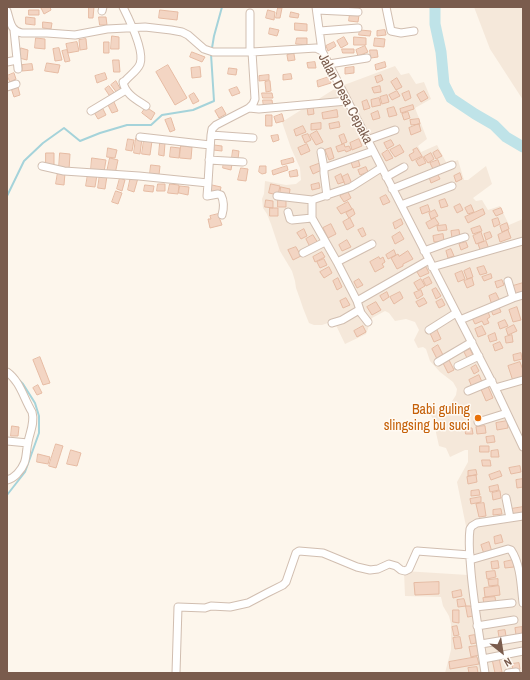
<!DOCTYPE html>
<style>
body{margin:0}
#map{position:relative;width:530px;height:680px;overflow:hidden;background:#fdf6ec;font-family:"Archivo Narrow",sans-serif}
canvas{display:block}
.frame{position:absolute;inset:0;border:8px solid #7a5c4d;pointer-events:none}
.north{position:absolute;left:482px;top:632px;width:40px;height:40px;-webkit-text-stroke:3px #fffaf3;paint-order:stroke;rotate:150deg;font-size:11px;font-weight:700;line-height:16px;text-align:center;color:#7a5c4d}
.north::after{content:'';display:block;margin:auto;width:14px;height:18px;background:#7a5c4d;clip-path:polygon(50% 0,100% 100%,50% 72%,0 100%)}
</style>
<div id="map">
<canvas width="530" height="680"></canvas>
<div class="frame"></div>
<div class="north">N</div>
</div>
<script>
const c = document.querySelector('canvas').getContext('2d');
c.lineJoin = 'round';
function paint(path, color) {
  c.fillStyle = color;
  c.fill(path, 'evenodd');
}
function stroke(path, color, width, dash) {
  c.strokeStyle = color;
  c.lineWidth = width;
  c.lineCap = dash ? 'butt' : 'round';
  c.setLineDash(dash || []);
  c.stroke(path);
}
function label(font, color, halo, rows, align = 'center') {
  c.font = font + ' "Archivo Narrow",sans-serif';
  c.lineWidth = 3;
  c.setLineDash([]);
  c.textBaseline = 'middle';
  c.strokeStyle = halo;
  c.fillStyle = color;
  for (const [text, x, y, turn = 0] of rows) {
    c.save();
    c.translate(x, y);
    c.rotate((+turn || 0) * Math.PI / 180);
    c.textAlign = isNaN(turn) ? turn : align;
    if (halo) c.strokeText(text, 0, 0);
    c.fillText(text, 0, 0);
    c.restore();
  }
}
paint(new Path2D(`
 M 474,7 L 523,7 L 523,100 L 490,49 Z
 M 395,66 L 401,75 L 409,73 L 416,84 L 424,82 L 431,99 L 415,108 L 427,139 L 418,146 L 421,152 L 437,145 L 447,164 L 458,160 L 464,180 L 468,180 L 486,166 L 492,184 L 473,198 L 476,201 L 482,200 L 488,210 L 500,206 L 509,225 L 523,219 L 523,673 L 445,673 L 451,650 L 451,624 L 449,616 L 443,606 L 441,597 L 405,596 L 404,571 L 468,575 L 472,574 L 469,541 L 457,482 L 468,462 L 468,450 L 465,450 L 450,457 L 446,448 L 439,446 L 433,419 L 429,412 L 441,409 L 451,403 L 456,395 L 457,389 L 453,382 L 440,372 L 430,361 L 426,349 L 423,347 L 418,348 L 414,340 L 419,330 L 415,322 L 406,319 L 395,321 L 389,313 L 385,311 L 372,318 L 366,334 L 345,344 L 334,321 L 322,325 L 314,325 L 309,323 L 303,308 L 300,299 L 296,288 L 295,281 L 292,271 L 280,251 L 271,224 L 267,214 L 263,208 L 262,199 L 264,194 L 265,181 L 286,185 L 296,184 L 301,180 L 300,168 L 291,148 L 282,122 L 336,88 Z`), '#f5e8da');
stroke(new Path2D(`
 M 7,196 L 24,161 L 43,143 L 64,128 L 80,141 L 100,133 L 127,125 L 151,125 L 162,115 L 193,110 L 214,101 L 211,54 L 214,36 L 222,7
 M 7,495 L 25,472 L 39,433 L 39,416 L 35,403 L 23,384 L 19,380`), '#a5d3da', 2);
stroke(new Path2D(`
 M 435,7 L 435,24 L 441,52 L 444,84 L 451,98 L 475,114 L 494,125 L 506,137 L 523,147`), '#bfe3e8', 11);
const building = new Path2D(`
 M 42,7 L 50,7 L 51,10 L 44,14 L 41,8 Z
 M 89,7 L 94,7 L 93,18 L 89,18 Z
 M 278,8 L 282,8 L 280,18 L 276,18 Z
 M 29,10 L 39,10 L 39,15 L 29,15 Z
 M 160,10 L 178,12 L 177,20 L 159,18 Z
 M 268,10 L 275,12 L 274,20 L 266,18 Z
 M 291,12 L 299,14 L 298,18 L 290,17 Z
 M 350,14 L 359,15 L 358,22 L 349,21 Z
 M 26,17 L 35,18 L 35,25 L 26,24 Z
 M 99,17 L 106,17 L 107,25 L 100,25 Z
 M 43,22 L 52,23 L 51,29 L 43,28 Z
 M 295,23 L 307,24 L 307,31 L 295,30 Z
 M 270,28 L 279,30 L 277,36 L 269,34 Z
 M 360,30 L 371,31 L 370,36 L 359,35 Z
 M 385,30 L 386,35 L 377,36 L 377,31 Z
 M 112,36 L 119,37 L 119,49 L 111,49 Z
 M 344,37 L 348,44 L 341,48 L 337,41 Z
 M 354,37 L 366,38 L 366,45 L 354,45 Z
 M 36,38 L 45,39 L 45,49 L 35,48 Z
 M 297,38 L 307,38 L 307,45 L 296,44 Z
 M 375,38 L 385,39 L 384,47 L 374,46 Z
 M 86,39 L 87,49 L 80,50 L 79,40 Z
 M 77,42 L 79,51 L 68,53 L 66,44 Z
 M 104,42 L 109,42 L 109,53 L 104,53 Z
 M 334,42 L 336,46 L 328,51 L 326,46 Z
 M 365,46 L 368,52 L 358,56 L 356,50 Z
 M 21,48 L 28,50 L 27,60 L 19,58 Z
 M 59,48 L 62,60 L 55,61 L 53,49 Z
 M 342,49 L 354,49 L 354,53 L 343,53 Z
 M 67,50 L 70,61 L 65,62 L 62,51 Z
 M 370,50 L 377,50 L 378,57 L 371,58 Z
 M 192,52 L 205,57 L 202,62 L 190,57 Z
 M 294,54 L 295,60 L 288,61 L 287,55 Z
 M 113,60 L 119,60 L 120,72 L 114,72 Z
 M 315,62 L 316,68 L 308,68 L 307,63 Z
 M 385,62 L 386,67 L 376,70 L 375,65 Z
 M 47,63 L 60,65 L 58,73 L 45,71 Z
 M 32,64 L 33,70 L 22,71 L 22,65 Z
 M 168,65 L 187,98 L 175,105 L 156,72 Z
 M 200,67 L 201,77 L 192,78 L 191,68 Z
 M 354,67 L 354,73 L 345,74 L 345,68 Z
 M 229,68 L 237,69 L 236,75 L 228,74 Z
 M 14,73 L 16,79 L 10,82 L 7,76 Z
 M 105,73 L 107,79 L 97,83 L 95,76 Z
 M 291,74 L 292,79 L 283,80 L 283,75 Z
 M 269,75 L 269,80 L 259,81 L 259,76 Z
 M 381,75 L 383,80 L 377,83 L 375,77 Z
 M 329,77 L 331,83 L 318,87 L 317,81 Z
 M 397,78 L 402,87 L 396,90 L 391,82 Z
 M 116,81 L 121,90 L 117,93 L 111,85 Z
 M 270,81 L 271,91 L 266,92 L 265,82 Z
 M 109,86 L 116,95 L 111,98 L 105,89 Z
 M 380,86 L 381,92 L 374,93 L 372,88 Z
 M 18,87 L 20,95 L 14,97 L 11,88 Z
 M 237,87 L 240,93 L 232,96 L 229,90 Z
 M 397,91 L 400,96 L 392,100 L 389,95 Z
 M 409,91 L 411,98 L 405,101 L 402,94 Z
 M 424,91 L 428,98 L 421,102 L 417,95 Z
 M 194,93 L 199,101 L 193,104 L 189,96 Z
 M 262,93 L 272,93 L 273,98 L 263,98 Z
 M 387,95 L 389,102 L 382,104 L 380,97 Z
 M 379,98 L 381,105 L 372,107 L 371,100 Z
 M 263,100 L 272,100 L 273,107 L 264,107 Z
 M 367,100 L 370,108 L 364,110 L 362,102 Z
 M 114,102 L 118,111 L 112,113 L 108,105 Z
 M 413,105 L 414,109 L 401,113 L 400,109 Z
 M 313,106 L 314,114 L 308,115 L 307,107 Z
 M 146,107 L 155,113 L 151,120 L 142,113 Z
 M 222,107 L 226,114 L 219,118 L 215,111 Z
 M 394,107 L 397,115 L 389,117 L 387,109 Z
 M 103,109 L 106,115 L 98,119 L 95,114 Z
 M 337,110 L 338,117 L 323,119 L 322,113 Z
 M 378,111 L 380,118 L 373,120 L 371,114 Z
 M 408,112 L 410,118 L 404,120 L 402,114 Z
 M 282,114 L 284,121 L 276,123 L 274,117 Z
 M 266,115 L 272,115 L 272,126 L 266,126 Z
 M 171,118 L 175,130 L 170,132 L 165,120 Z
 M 419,119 L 420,124 L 411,125 L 410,120 Z
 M 339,122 L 340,127 L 330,129 L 329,124 Z
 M 321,123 L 321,129 L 311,130 L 311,124 Z
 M 419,124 L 421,131 L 411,135 L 409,128 Z
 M 303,126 L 306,132 L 296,136 L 294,130 Z
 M 317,131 L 323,142 L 316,145 L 310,135 Z
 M 308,134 L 311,140 L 305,143 L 302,136 Z
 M 344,134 L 347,142 L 342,144 L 339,136 Z
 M 278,135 L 279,140 L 273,142 L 271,136 Z
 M 136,138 L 142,138 L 140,154 L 134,153 Z
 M 128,139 L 134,140 L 132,151 L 126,150 Z
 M 359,139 L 362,146 L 352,150 L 350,143 Z
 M 144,140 L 152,141 L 150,155 L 142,154 Z
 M 391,140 L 394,145 L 387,149 L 384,143 Z
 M 160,143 L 165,143 L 164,156 L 159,155 Z
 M 307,144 L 310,151 L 301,155 L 298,148 Z
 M 344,144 L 345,147 L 349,146 L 351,150 L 346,152 L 345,150 L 338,152 L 336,147 Z
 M 214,145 L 222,146 L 222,151 L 213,150 Z
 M 400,145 L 404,152 L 395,157 L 390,150 Z
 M 181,146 L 192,147 L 191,159 L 180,158 Z
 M 171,147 L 180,148 L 179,158 L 170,157 Z
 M 108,148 L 117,150 L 115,158 L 107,157 Z
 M 331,148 L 334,158 L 329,160 L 325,150 Z
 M 417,148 L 422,156 L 412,161 L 409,155 L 414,152 L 413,150 Z
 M 233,150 L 239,151 L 238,159 L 232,158 Z
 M 388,150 L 393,158 L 386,161 L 382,154 Z
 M 438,150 L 442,156 L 436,159 L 433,153 Z
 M 46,153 L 54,153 L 54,166 L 46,166 Z
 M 60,153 L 70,154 L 69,170 L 59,169 Z
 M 431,153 L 434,159 L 428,163 L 424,157 Z
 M 423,157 L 426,163 L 419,166 L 416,161 Z
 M 92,158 L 106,160 L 104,172 L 91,170 Z
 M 110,158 L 118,160 L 115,174 L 107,172 Z
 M 293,158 L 294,162 L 282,165 L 281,161 Z
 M 358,159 L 360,166 L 353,168 L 351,162 Z
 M 438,160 L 441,168 L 434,171 L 430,163 Z
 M 224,162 L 232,164 L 231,170 L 223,168 Z
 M 321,163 L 324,169 L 313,174 L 310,167 Z
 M 151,165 L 160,166 L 159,175 L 150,174 Z
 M 260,166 L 266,166 L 266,173 L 262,174 L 259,172 Z
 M 287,166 L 288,170 L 273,175 L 272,171 Z
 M 366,167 L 368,172 L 360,175 L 358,170 Z
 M 241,168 L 248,169 L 246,181 L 238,180 Z
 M 297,170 L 298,176 L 290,177 L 289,172 Z
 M 58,172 L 65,173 L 64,185 L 56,184 Z
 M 437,173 L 440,179 L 431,183 L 429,177 Z
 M 460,173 L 462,179 L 456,182 L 454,176 Z
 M 88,174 L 97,175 L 95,187 L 86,186 Z
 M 100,174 L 107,176 L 105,189 L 98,188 Z
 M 341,174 L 344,182 L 338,184 L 335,177 Z
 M 348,174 L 352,184 L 346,187 L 342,177 Z
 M 131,176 L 138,178 L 134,192 L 128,190 Z
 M 120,178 L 125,180 L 122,191 L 117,189 Z
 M 319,183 L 320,188 L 312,190 L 311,185 Z
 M 158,184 L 165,184 L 165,191 L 157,191 Z
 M 170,184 L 179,185 L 178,194 L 168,193 Z
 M 271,184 L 280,186 L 278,195 L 269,193 Z
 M 145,185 L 154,186 L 153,192 L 144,191 Z
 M 212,185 L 221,187 L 220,192 L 210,195 Z
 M 180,186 L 189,187 L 188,195 L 179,193 Z
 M 281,187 L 290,189 L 289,197 L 280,195 Z
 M 116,191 L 122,193 L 118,204 L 112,202 Z
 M 348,192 L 351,198 L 344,202 L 340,196 Z
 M 386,195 L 390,202 L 383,205 L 380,198 Z
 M 445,199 L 448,206 L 441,208 L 439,201 Z
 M 266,200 L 273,201 L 273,208 L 265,207 Z
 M 278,200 L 286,200 L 286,207 L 278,207 Z
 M 348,202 L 352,209 L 341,214 L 337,208 Z
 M 460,204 L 463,210 L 457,213 L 454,207 Z
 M 428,205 L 430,211 L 422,214 L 420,208 Z
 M 471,205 L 474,212 L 468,214 L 465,208 Z
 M 270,208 L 278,208 L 278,216 L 270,216 Z
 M 501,208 L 503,213 L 496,216 L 493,211 Z
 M 353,209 L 355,214 L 349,218 L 346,213 Z
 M 483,209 L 485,214 L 468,223 L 465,217 Z
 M 435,210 L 438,216 L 431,219 L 429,213 Z
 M 222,213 L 219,217 L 222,225 L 210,228 L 208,219 L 211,219 L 210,216 Z
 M 350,218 L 354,226 L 347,230 L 343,222 Z
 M 435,218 L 439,224 L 429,229 L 426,223 Z
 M 498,218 L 500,224 L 494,227 L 492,220 Z
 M 401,219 L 403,224 L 395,229 L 393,223 Z
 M 507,223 L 509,229 L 502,232 L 500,226 Z
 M 331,224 L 336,234 L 328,238 L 323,228 Z
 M 446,225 L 447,230 L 438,231 L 437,226 Z
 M 480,226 L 482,231 L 473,234 L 471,229 Z
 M 363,228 L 366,235 L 362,237 L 358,230 Z
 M 304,229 L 307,236 L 301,239 L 297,233 Z
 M 459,230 L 460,237 L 452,238 L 451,231 Z
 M 508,230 L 511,238 L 500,242 L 498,235 Z
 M 400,232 L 404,239 L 395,244 L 392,237 Z
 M 481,232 L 484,241 L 476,244 L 473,236 Z
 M 490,232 L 492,237 L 486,240 L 484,234 Z
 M 443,234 L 444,241 L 434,242 L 433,236 Z
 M 313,235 L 318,243 L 310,247 L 306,239 Z
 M 347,240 L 351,247 L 342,251 L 339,245 Z
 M 486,241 L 489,249 L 481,252 L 478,244 Z
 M 466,242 L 468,247 L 461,250 L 459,244 Z
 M 296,247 L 301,256 L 293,260 L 288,250 Z
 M 451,249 L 454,256 L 448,258 L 446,251 Z
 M 394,250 L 396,255 L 388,259 L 386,255 Z
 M 408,251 L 413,259 L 403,264 L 403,266 L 397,269 L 391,258 L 398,254 L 399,256 Z
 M 322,252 L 325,257 L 315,262 L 313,257 Z
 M 379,257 L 380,259 L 383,257 L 385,262 L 382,264 L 384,267 L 375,272 L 370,262 Z
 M 324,259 L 327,265 L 320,268 L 317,262 Z
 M 484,266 L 487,273 L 480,275 L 477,268 Z
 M 329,267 L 332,273 L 324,278 L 320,272 Z
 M 426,267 L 429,273 L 420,277 L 417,272 Z
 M 470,268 L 473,277 L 467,279 L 464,271 Z
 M 462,271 L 465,279 L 458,282 L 455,274 Z
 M 491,274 L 492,278 L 484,281 L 482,277 Z
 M 429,277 L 432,283 L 426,286 L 423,280 Z
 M 338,278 L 342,287 L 337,290 L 333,281 Z
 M 472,278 L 474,285 L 467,288 L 464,281 Z
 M 359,279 L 363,285 L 357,288 L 354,282 Z
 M 421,279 L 425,286 L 418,290 L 414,283 Z
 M 502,280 L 504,285 L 497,288 L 495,282 Z
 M 523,283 L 523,292 L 516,294 L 513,286 Z
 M 436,288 L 441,296 L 436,299 L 432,290 Z
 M 421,290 L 423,295 L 417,299 L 414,293 Z
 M 387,292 L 389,297 L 383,301 L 380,296 Z
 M 400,292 L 403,298 L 394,304 L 390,297 Z
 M 496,293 L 500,301 L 492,305 L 489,296 Z
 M 346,298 L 350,305 L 343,308 L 340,301 Z
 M 424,298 L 427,303 L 419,307 L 416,302 Z
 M 442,299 L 445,305 L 439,308 L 436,302 Z
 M 376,302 L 381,310 L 372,315 L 367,307 Z
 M 499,307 L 501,312 L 493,315 L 491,310 Z
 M 517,307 L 521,320 L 513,322 L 509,310 Z
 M 487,309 L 490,317 L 487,319 L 489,323 L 484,325 L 482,321 L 475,324 L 471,316 Z
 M 505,320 L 508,326 L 500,329 L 498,323 Z
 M 514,325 L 517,331 L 508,335 L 506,329 Z
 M 363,326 L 366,332 L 357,337 L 354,331 Z
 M 482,326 L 486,334 L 478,337 L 475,329 Z
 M 437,330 L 441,339 L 434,342 L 430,333 Z
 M 495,333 L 497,340 L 490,342 L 488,336 Z
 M 512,335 L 513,342 L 506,343 L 505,337 Z
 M 500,342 L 503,348 L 495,351 L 493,345 Z
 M 438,345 L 443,355 L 437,359 L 432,349 Z
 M 470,349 L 474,357 L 468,360 L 464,352 Z
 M 521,353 L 522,359 L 514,361 L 513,355 Z
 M 40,357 L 50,383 L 43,385 L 33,360 Z
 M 449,360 L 454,370 L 448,373 L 443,363 Z
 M 520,362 L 523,370 L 523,378 L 513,381 L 508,366 Z
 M 476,365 L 479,371 L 474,374 L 471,368 Z
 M 479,375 L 482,382 L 472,387 L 469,380 Z
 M 487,384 L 493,398 L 486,401 L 480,387 Z
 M 38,385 L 42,393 L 37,395 L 33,388 Z
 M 507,421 L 508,428 L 497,430 L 496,423 Z
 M 12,426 L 19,427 L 18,436 L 11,436 Z
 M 485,426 L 486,433 L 477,434 L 476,427 Z
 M 465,428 L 472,428 L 473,434 L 466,434 Z
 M 494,436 L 495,442 L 487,443 L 486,437 Z
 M 56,444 L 63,446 L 56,468 L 49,466 Z
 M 480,446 L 489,446 L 489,452 L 480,452 Z
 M 71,450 L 81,453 L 77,466 L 67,464 Z
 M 498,450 L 499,457 L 491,457 L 491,451 Z
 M 38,454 L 50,457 L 48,464 L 37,462 Z
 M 482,460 L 490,460 L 491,466 L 483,466 Z
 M 520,466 L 521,472 L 511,474 L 509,468 Z
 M 476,470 L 477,475 L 468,476 L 468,471 Z
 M 500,471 L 502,476 L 491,480 L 489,475 Z
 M 476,475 L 477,482 L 468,484 L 467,477 Z
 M 523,479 L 523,487 L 517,488 L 516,480 Z
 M 498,485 L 499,490 L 490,492 L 489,487 Z
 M 479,490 L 480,495 L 471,496 L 471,491 Z
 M 500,491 L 501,498 L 493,500 L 492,493 Z
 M 481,497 L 481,502 L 471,504 L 470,499 Z
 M 484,503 L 486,516 L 479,517 L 476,504 Z
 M 523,507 L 523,513 L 512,515 L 511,509 Z
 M 501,509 L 502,514 L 493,515 L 493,510 Z
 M 501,535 L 503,542 L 495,544 L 494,537 Z
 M 489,542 L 492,552 L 484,554 L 481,545 Z
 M 513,560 L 514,567 L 505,568 L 504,562 Z
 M 498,561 L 499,568 L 492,569 L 491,562 Z
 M 495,571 L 496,577 L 487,579 L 486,572 Z
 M 498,579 L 498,585 L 489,586 L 488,580 Z
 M 439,582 L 439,594 L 415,595 L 414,583 Z
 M 499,586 L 500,595 L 485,597 L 484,588 Z
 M 461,590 L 462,596 L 453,598 L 452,592 Z
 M 495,597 L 496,603 L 484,605 L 483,598 Z
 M 464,599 L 466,606 L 458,607 L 457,600 Z
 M 466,606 L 471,606 L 473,616 L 468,617 Z
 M 453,610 L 459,610 L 459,623 L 453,622 Z
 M 457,626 L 459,635 L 454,636 L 452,627 Z
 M 522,627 L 522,634 L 516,635 L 515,628 Z
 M 505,630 L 506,636 L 499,637 L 498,631 Z
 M 475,635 L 476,643 L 471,644 L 469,636 Z
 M 460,637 L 462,648 L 455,649 L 453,638 Z
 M 477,646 L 479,655 L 471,657 L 469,647 Z
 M 477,657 L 479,664 L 450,669 L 449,662 Z
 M 499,658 L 502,672 L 495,673 L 492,659 Z
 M 519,663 L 520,669 L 513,671 L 512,664 Z
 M 477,667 L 478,673 L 469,673 L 468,668 Z`);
paint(building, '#f3d5c3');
stroke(building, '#e6bba3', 1);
const minor = new Path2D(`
 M 123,7 C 129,19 145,51 140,64 C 137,71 130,75 125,81 L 123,82 C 125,94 137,100 146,106
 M 316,7 L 322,51
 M 386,7 L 391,31 L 401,33 L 414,31
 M 317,10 L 358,12
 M 7,11 C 10,20 10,31 22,33 L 47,33 L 75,35 L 107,29 L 145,27 L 171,30 L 182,32 L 188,35 L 204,49 L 213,52 L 252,52 L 316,48 L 322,51 L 495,388 L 523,447
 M 102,11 L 103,7
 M 250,13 L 250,52
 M 14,30 L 18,69
 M 320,31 L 358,28
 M 7,62 L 17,60
 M 329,64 L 367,58
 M 7,87 L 16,84
 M 249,108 L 259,109 L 347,101
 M 91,111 L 126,90
 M 211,135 L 253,138
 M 140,137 L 210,145
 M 367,140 L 395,130
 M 321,152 L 324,168
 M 209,160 L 243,162
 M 42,166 L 64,171 L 139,176 L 208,183 L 211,135 L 212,129 L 216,125 L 249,108 L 253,104 L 255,99 L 252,52
 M 386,177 L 404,167
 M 208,183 L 207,196 L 218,194 L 221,195 C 224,201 224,208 222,215
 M 392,189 L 452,165
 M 277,196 L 312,200 L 351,187 L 381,168
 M 327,196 L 324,173 L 324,168 L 373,151
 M 312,200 L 312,218 L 337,262 L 357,301 L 361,313 L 368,322
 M 401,205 L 452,186
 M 288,212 L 290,219 L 292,220 L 312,218
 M 424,251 L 446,243 L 465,237
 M 303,253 L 325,242
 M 337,262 L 372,244
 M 432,267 L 523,241
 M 508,281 L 513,298
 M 357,301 L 429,260
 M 460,320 L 513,298 L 523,295
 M 332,323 L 342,320 L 359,310
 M 429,330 L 456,313
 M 438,362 L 472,342
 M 458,366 L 479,356
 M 7,372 C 20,381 24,399 32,412 C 35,422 30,432 28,442 C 25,456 28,462 17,474 C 14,477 12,479 7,480
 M 495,388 L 523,380
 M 468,391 L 492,381
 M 478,422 L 507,413
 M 7,441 L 28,443
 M 506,498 L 510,518
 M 470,560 L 508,549 L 511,550 C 521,565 521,586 523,603
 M 475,607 L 512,603
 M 477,626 L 514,620
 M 481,644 L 523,637
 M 483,659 L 523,651
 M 176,673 L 178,607 L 205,608 L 211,606 L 230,607 L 248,603 L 267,593 L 283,585 L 286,582 L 296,553 L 299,551 L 323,553 L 357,567 L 370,570 L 378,569 L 389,564 L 396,566 L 401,570 L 405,571 L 409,569 L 417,551 L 470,555
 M 485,673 C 480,639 474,606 471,572 C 470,558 468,543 470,529 L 472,526 L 477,523 L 523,516
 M 508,673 L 516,672`);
stroke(minor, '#d1beb0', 9);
stroke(minor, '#fff', 7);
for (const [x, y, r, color] of [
 [478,418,4,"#e8710a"]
]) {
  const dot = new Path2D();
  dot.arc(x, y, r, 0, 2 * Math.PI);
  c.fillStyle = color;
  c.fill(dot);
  stroke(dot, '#fffaf3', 1.5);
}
label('14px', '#7a5c4d', '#fffaf3', [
 ["Jalan Desa Cepaka",345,99,62]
]);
label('14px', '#c56008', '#fffaf3', [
 ["Babi guling",470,410],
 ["slingsing bu suci",470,426]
], 'right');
</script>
